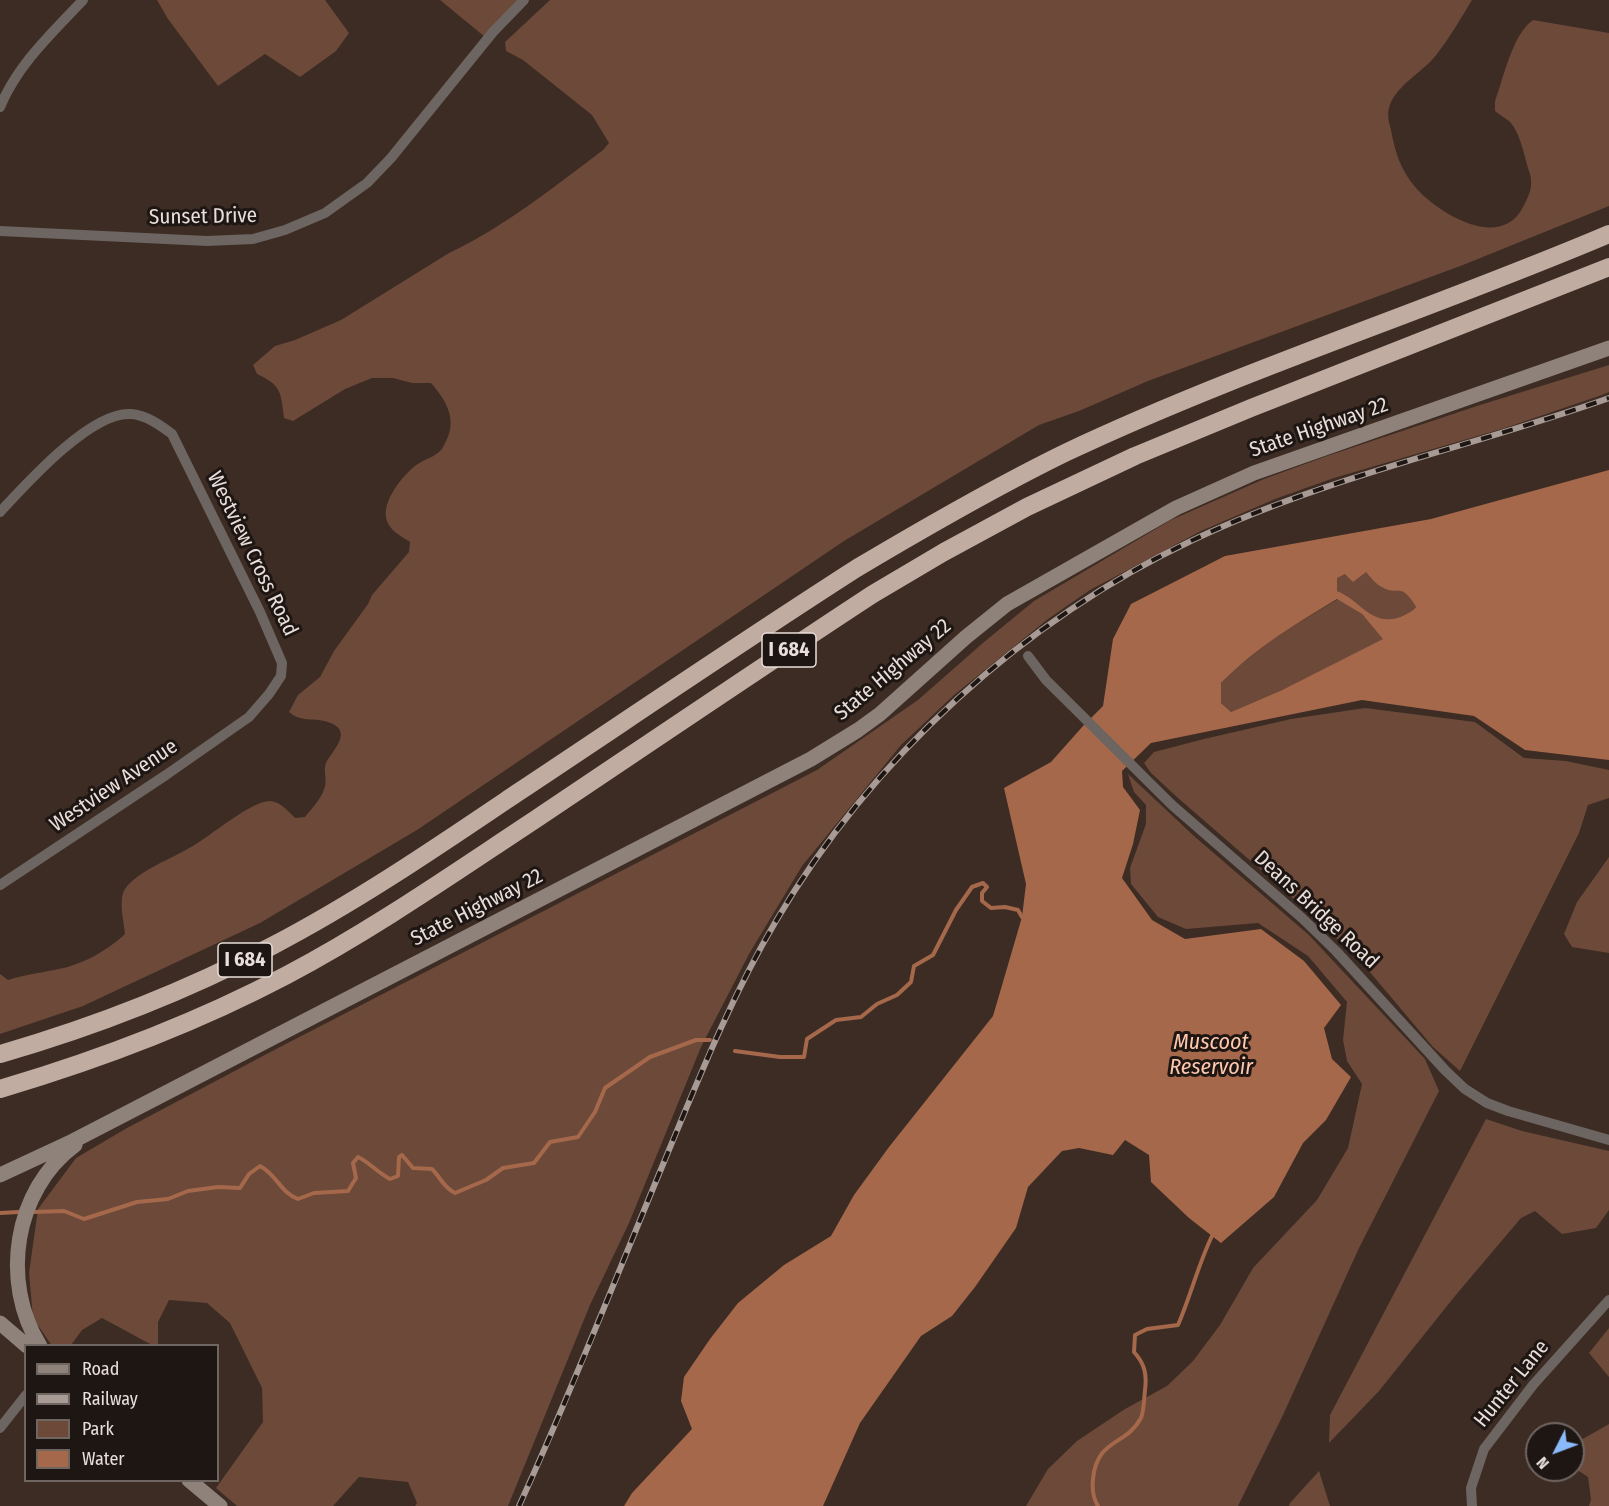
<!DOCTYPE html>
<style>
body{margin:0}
#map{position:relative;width:1609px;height:1506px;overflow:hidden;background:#3c2c24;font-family:"Fira Sans Condensed",sans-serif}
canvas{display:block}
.legend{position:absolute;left:24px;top:1344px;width:195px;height:138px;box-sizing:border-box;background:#1e1613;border:2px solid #6f6662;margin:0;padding:8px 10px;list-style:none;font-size:18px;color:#e9ded9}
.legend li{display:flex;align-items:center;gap:12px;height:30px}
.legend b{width:30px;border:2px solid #6f6662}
.north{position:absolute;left:1525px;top:1422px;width:60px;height:60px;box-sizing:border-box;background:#1e1613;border:2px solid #6f6662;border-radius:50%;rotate:228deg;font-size:16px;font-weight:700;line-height:24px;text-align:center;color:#e9ded9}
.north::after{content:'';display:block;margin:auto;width:21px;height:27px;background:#8abafc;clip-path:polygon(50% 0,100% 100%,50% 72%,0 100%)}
</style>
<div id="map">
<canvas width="1609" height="1506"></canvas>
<ul class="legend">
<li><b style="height:8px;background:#8f827b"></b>Road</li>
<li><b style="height:8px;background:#a89b95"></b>Railway</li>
<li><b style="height:16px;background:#6c4938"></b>Park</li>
<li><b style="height:16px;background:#a5684b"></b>Water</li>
</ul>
<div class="north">N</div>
</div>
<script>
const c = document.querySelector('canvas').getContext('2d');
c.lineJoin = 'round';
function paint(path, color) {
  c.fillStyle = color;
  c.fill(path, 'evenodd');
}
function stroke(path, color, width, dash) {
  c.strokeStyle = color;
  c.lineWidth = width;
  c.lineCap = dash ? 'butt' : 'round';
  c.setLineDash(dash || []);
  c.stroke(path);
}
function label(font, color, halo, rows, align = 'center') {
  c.font = font + ' "Fira Sans Condensed",sans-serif';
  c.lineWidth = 6;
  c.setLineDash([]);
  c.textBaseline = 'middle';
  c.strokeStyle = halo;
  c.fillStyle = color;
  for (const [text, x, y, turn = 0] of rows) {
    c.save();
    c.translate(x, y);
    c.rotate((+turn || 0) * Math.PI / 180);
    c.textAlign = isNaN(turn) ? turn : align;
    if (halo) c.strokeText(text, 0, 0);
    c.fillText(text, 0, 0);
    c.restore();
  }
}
paint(new Path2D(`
 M 157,0 L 325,0 L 349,33 L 336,51 L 300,77 L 265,54 L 218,86 L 168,19 Z
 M 440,0 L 520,0 L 485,37 Z
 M 550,0 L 1472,0 C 1461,18 1450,37 1437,54 C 1424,72 1395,85 1389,108 C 1387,115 1389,123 1391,130 C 1395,152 1401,171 1416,188 C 1439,214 1501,251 1523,207 C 1531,192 1534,184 1528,168 C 1524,154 1520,133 1510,122 C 1506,118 1499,115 1495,111 L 1495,101 C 1504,77 1512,35 1533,20 L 1609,33 L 1609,206 L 1463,265 L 1148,381 L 1079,411 L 1039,425 L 844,541 L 417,830 L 260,923 L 83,1006 L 0,1034 L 0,974 L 8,980 C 24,975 38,973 54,970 C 80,966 107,951 125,934 C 124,921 118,900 125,889 C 137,871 173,858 191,847 C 211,836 248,803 269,801 C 280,801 289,812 295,818 L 305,817 C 312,808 323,797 325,786 C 327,779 323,770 326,763 C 331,752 352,734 333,724 C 317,716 303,724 289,712 L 298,695 L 320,677 L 334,651 L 368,604 L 372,595 L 409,552 L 410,542 C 402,537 393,532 389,525 C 377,507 401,477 415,466 C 422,460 432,458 439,452 C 442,450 444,445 446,441 C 458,419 445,399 431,383 L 412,383 L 393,378 L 372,378 L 345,389 L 293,421 L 284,418 C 281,392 281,385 257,374 L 253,365 L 275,346 L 295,340 L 341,320 L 449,253 C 504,227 554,187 603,150 L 609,143 L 592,115 L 523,60 L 506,51 L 505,42 Z
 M 1609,365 L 1609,392 L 1602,395 L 1505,428 L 1334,478 L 1275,499 L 1201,531 L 1090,590 L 1048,619 L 954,695 L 901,745 L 802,866 L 749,954 L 701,1047 L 629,1223 L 590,1305 L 508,1506 L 415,1506 L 417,1503 L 408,1482 L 359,1477 L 333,1506 L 237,1506 L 216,1488 L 263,1422 L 262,1388 L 230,1323 L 207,1303 L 169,1300 L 158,1322 L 158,1345 L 152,1345 L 102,1318 L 82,1330 L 71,1345 L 52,1346 L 33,1318 L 29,1273 L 38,1209 L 76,1158 L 127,1128 L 278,1048 L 817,770 L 918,700 L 984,642 L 1034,601 L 1171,520 L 1264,479 L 1327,456 L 1480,405 Z
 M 1366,572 L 1372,579 L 1391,590 L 1401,590 L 1409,595 L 1416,607 C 1412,612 1406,614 1400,617 C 1371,627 1361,600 1337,591 L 1337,577 L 1345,574 Z
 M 1338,599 L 1362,614 L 1384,639 L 1282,690 L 1231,712 L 1221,703 L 1221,683 C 1258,646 1293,626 1338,599 Z
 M 1365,708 L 1475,722 L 1524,758 L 1566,761 L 1609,770 L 1609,798 L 1588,805 L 1579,833 L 1460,1071 L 1433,1047 L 1358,958 L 1275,882 L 1178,798 L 1151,773 L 1144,763 L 1154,752 L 1204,739 L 1291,719 Z
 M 1128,774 L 1194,836 L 1309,935 L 1425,1059 L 1439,1091 L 1359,1248 L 1283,1415 L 1238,1506 L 1026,1506 L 1048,1469 L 1077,1441 L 1125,1409 L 1167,1386 L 1193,1361 L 1220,1325 L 1253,1268 L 1317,1200 L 1348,1148 L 1362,1084 L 1347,1061 L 1343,1040 L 1347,1002 L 1308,956 L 1258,923 L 1186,929 L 1158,917 L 1131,884 L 1130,868 L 1146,824 L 1146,805 L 1134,792 Z
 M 1609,857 L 1609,953 L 1572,947 L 1564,934 L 1577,902 Z
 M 1486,1119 L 1522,1131 L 1609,1151 L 1609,1210 L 1596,1228 L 1562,1234 L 1535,1211 L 1521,1218 L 1455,1296 L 1379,1391 L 1329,1443 L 1330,1415 Z
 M 1609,1328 L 1609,1377 L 1589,1353 Z
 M 1609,1424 L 1609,1506 L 1589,1506 L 1591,1500 L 1588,1477 L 1573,1467 L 1573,1437 L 1581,1440 Z
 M 1319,1471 L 1330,1506 L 1289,1506 L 1290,1503 Z`), '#6c4938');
paint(new Path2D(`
 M 1609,470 L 1609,760 L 1525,750 L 1474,716 L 1362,700 L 1151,743 L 1122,771 L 1123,787 L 1140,810 L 1133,844 L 1122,878 L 1152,920 L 1185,939 L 1261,929 L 1304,961 L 1341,1005 L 1324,1028 L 1332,1059 L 1351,1077 L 1326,1120 L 1303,1143 L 1274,1197 L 1221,1243 L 1189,1218 L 1151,1182 L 1149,1155 L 1125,1140 L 1113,1155 L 1079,1148 L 1062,1151 L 1028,1187 L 1016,1228 L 975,1287 L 952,1316 L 921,1336 L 860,1423 L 823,1506 L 624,1506 L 632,1493 L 692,1429 L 681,1401 L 684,1377 L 710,1339 L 738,1303 L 784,1265 L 831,1236 L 854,1195 L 889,1147 L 993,1016 L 1022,917 L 1026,884 L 1004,788 L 1051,762 L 1083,726 L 1103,706 L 1113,639 L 1131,604 L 1225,556 L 1431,519 ZM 1366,572 C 1370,577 1375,583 1380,586 C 1399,598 1400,580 1416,607 C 1412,612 1406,614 1400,617 C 1371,627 1361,600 1337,591 L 1337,578 L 1345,574 L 1353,582 ZM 1337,599 L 1362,614 L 1383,639 L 1282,690 L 1231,712 L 1221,703 L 1221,683 C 1258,646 1293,626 1337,599 Z`), '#a5684b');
stroke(new Path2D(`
 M 735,1051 L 780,1057 L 804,1057 L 807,1039 L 836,1020 L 861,1017 L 877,1004 L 897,995 L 911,982 L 914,966 L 933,955 L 956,910 L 972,887 L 983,883 L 987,887 L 982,893 L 982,901 L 991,908 L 1005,907 L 1018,910 L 1022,917
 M 33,1212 L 64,1211 L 84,1219 L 137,1202 L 168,1199 L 188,1191 L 218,1187 L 240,1188 L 249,1174 L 260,1166 C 277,1175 280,1192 298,1199 L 314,1193 L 348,1191 L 356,1178 L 353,1163 L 358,1157 C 369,1162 378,1173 390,1179 L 398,1176 L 399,1157 L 402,1155 L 413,1168 L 432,1169 C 441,1178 443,1187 455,1193 L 486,1180 L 503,1168 L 534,1163 L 550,1142 L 578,1137 L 595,1112 L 605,1088 L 650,1057 L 696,1040 L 710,1040
 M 0,1213 L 19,1212
 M 1098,1506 C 1093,1498 1092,1488 1093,1479 C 1097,1438 1126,1446 1141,1418 C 1144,1411 1144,1399 1145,1390 C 1147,1375 1145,1364 1134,1352 L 1135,1335 L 1147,1329 L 1178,1325 C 1191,1295 1198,1265 1212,1236`), '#a5684b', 4);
stroke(new Path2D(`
 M 0,107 C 18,64 52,33 83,0
 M 0,231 L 207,241 L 253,239 L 285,230 L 325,213 L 367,183 L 391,158 L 493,32 L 524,0
 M 0,512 C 26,484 91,411 131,414 C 146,415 160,425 172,434 L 260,612 L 282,663 L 281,676 L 269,694 L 249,717 L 166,775 L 0,885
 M 1028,656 L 1046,680 L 1172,805 L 1302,918 L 1336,951 L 1445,1070 L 1465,1089 L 1487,1103 L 1508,1111 L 1609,1140
 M 0,1428 L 26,1395
 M 1472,1506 L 1471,1488 L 1484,1449 L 1533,1385 L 1609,1300`), '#6d6561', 10);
stroke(new Path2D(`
 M 0,1175 L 73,1141 L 811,759 L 858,730 L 880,714 L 966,637 L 1007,604 L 1176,508 L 1254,473 L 1609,348
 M 0,1323 L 27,1346
 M 40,1346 C 0,1282 14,1190 75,1145
 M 189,1480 L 220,1506`), '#8f827b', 15);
stroke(new Path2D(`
 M 0,1054 C 94,1027 186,991 272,946 C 358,901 437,847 517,793 C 630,718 743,641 857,568 C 926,527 995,487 1067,452 C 1243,369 1430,310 1609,234
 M 0,1089 C 98,1060 196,1023 287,975 C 374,929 454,873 536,819 C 648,744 760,668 873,594 L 944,552 L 1027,507 L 1135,456 L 1251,408 L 1609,267`), '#c1aca2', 18);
const rail = new Path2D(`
 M 519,1506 C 571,1393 616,1277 664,1162 C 698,1080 731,997 776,921 C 871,759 1023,620 1193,540 C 1325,477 1471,447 1609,398`);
stroke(rail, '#a89b95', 6);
stroke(rail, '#1e1613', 4, [11]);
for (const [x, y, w] of [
 [789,650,54],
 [245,960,54]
]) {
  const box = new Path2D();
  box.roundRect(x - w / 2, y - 17, w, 34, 4.5);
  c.fillStyle = '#1e1613';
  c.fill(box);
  stroke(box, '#e9ded9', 1.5);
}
label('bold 20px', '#e9ded9', null, [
 ["I 684",789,650],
 ["I 684",245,960]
]);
label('21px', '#e9ded9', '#1e1613', [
 ["Sunset Drive",203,217,-1],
 ["State Highway 22",1319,428,-19],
 ["Westview Cross Road",252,554,64],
 ["State Highway 22",893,670,-40],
 ["Westview Avenue",114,786,-34],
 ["State Highway 22",477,908,-27],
 ["Deans Bridge Road",1316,910,43],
 ["Hunter Lane",1512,1384,-51]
]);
label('italic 22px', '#ffc8ae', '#1e1613', [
 ["Muscoot",1211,1043],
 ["Reservoir",1211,1068]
]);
</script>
